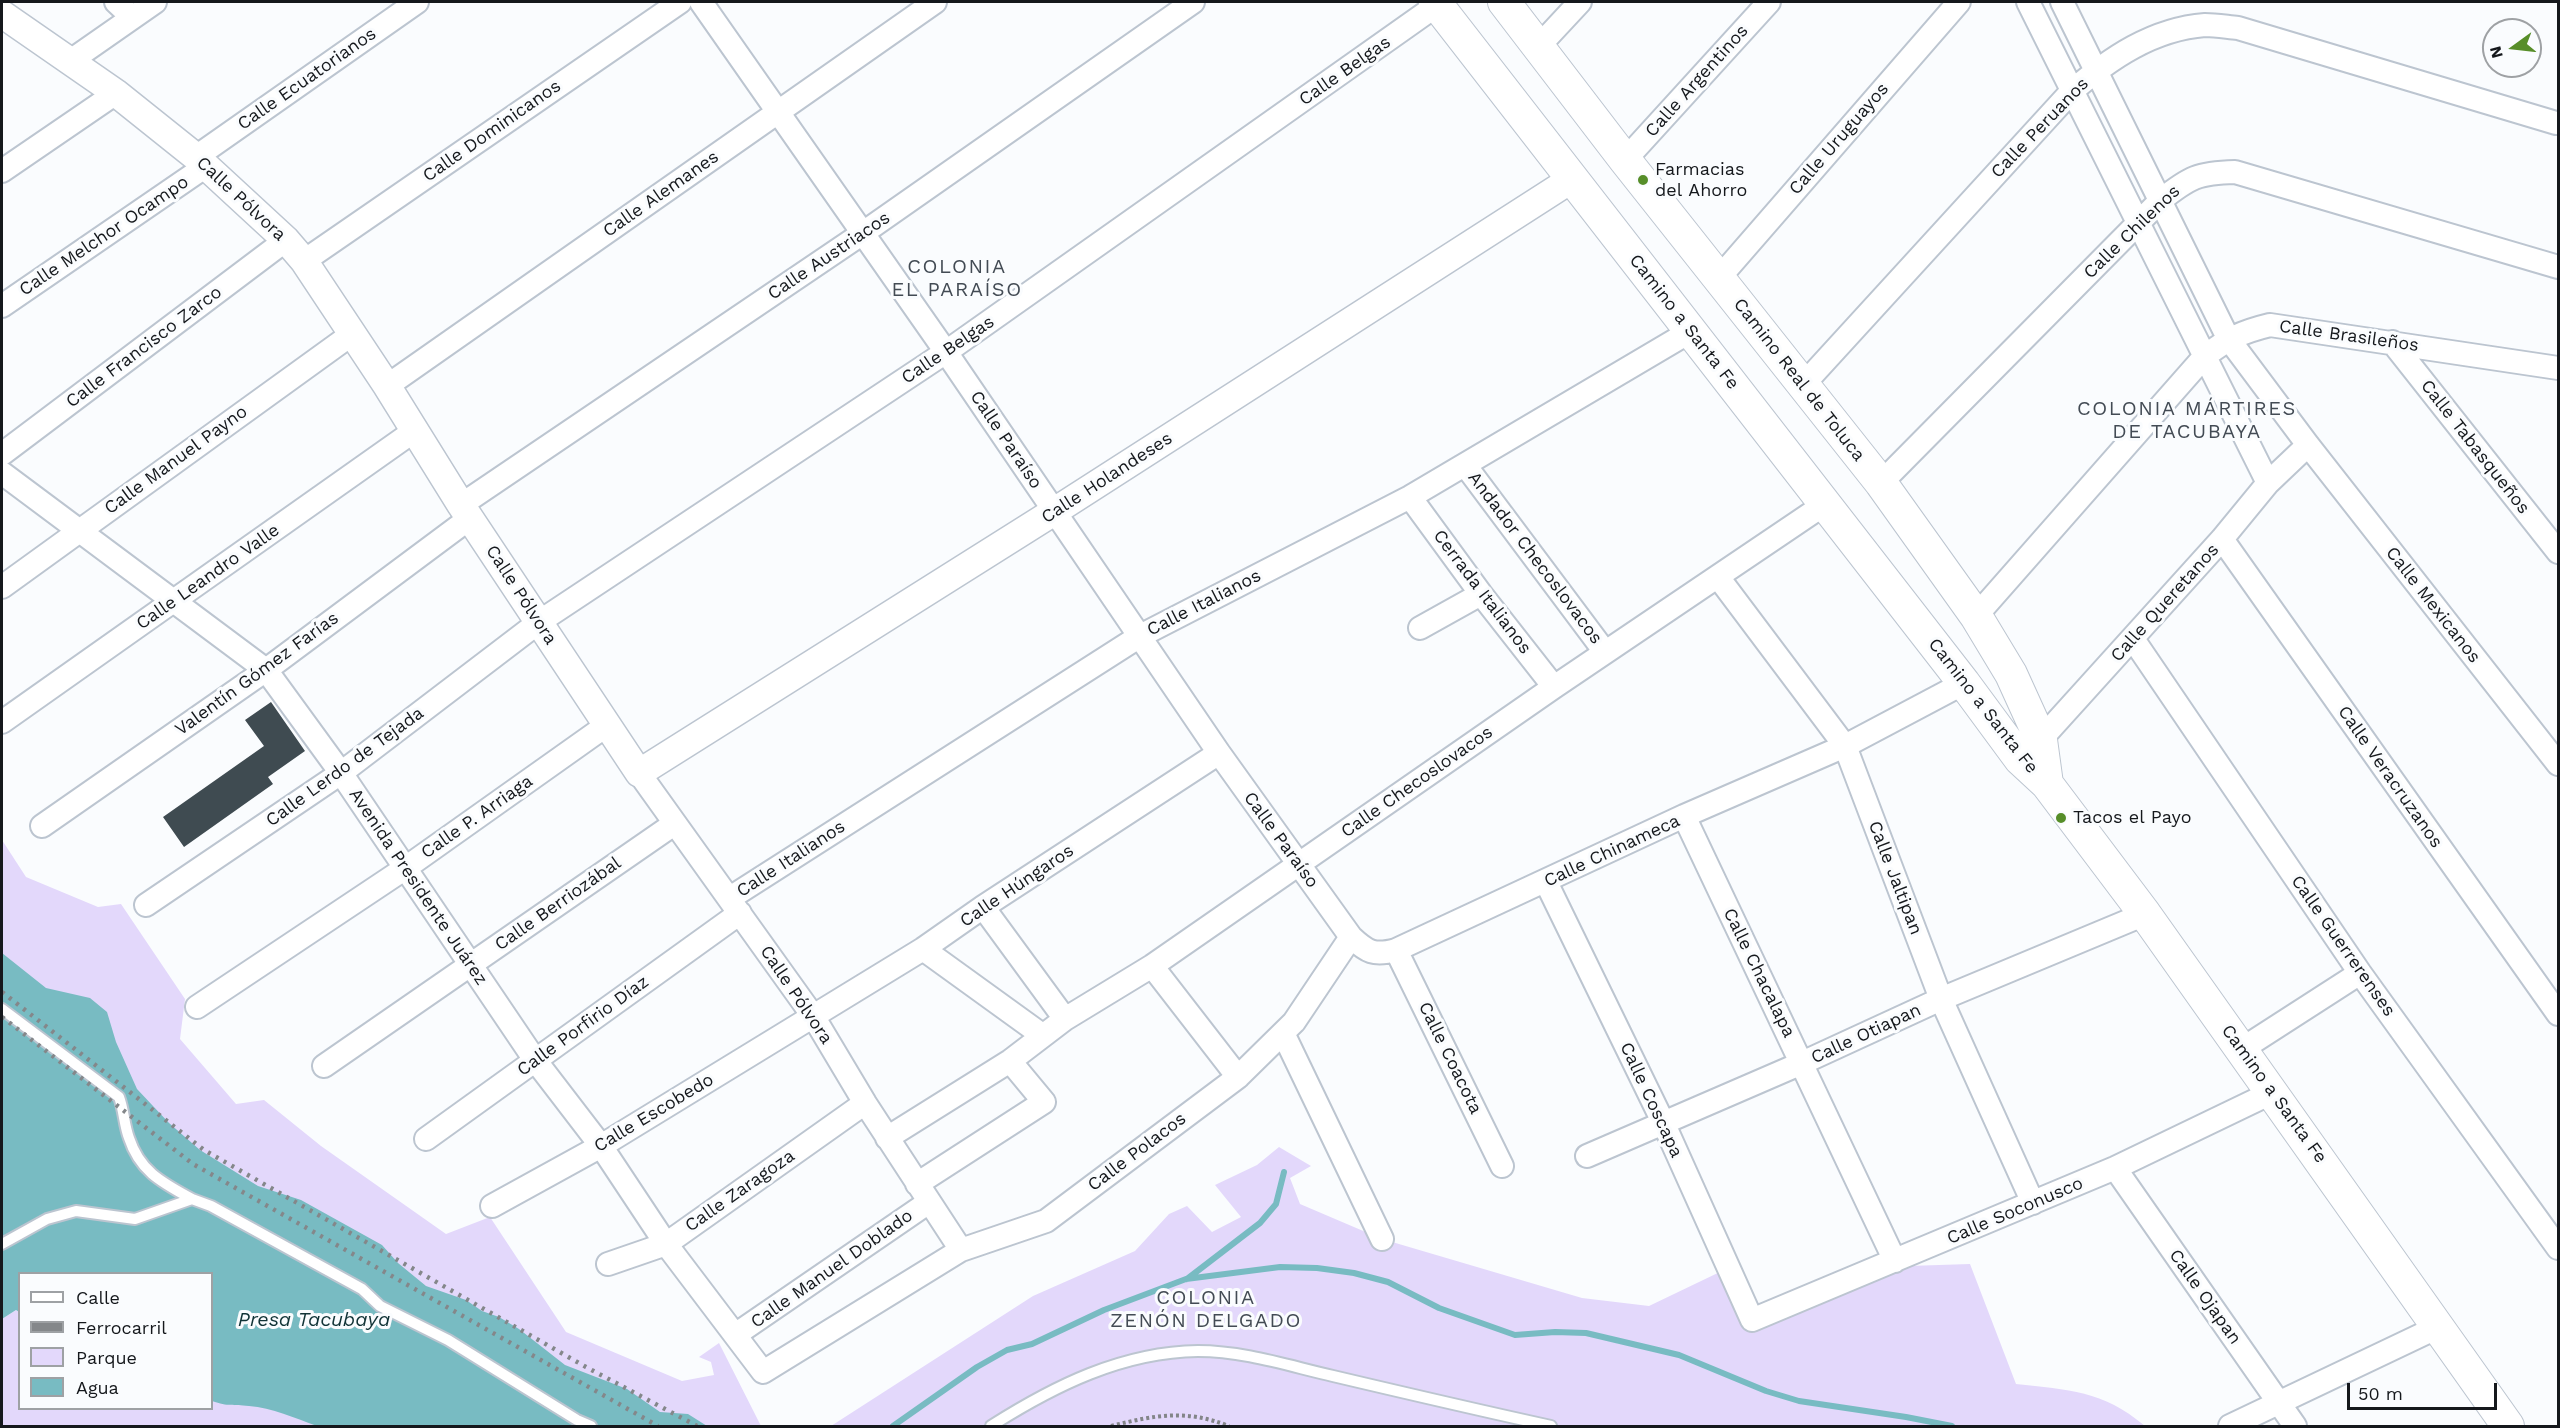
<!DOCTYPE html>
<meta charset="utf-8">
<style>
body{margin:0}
#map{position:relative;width:2560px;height:1428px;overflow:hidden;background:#fafcfe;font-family:"Work Sans",sans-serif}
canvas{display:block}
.frame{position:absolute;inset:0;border:3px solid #15181c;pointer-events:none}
.legend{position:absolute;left:18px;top:1272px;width:195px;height:138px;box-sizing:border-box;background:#fafcfe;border:2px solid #9ea1a4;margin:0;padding:8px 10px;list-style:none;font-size:18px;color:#15181c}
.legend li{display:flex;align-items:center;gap:12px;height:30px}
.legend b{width:30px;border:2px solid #9ea1a4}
.north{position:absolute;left:2482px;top:18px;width:60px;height:60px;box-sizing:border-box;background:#fafcfe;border:2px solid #9ea1a4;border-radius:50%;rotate:255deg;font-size:16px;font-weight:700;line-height:24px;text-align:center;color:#15181c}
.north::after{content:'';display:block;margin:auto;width:21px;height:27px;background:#578e29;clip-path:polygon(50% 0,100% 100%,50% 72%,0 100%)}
.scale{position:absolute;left:2347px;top:1383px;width:150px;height:27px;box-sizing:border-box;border:3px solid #15181c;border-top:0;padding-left:8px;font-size:18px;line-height:21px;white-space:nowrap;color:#15181c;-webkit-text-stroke:4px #fafcfe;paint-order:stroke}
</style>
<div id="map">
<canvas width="2560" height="1428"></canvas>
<div class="frame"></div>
<ul class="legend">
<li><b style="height:8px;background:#fff"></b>Calle</li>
<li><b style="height:8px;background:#84878a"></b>Ferrocarril</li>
<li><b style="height:16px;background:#e3d8fb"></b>Parque</li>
<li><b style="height:16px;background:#78bbc2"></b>Agua</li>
</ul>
<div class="north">N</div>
<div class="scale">50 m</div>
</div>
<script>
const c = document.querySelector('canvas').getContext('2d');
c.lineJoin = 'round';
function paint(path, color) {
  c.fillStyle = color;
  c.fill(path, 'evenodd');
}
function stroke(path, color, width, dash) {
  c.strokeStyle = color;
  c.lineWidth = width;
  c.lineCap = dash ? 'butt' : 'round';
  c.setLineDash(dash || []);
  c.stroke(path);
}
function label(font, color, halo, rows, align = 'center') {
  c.font = font + ' "Work Sans",sans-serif';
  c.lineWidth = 6;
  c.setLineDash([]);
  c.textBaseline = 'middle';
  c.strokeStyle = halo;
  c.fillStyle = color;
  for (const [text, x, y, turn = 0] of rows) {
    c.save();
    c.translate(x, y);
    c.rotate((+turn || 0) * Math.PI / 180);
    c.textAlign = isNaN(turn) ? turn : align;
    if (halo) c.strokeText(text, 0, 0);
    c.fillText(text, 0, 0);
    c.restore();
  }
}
paint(new Path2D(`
 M 2,840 L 26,877 L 98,907 L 121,904 L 185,999 L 180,1039 L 236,1104 L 264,1100 L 321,1146 L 446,1234 L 490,1217 L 566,1332 L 682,1381 L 714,1375 L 711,1362 L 699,1357 L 719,1343 L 761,1426 L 563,1426 L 2,1177 Z
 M 1279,1147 L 1311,1166 L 1290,1178 L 1300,1204 L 1382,1239 L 1582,1298 L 1649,1306 L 1724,1270 L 1751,1327 L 1908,1266 L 1970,1264 L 2016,1384 C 2069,1390 2102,1390 2145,1426 L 831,1426 L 1033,1296 L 1135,1251 L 1169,1214 L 1187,1206 L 1212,1232 L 1241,1217 L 1215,1185 L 1257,1165 Z
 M 16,1310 L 19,1312 L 20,1408 L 212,1408 L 212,1378 L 353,1426 L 2,1426 L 2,1319 Z`), '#e3d8fb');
paint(new Path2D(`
 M 2,953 L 46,988 L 90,998 L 107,1012 L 116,1042 L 137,1089 L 169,1123 L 200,1150 L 258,1186 L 301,1200 L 382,1245 L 398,1263 L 426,1286 L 466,1300 L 482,1311 L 499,1317 L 519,1329 L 565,1365 L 627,1389 L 660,1412 L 688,1414 L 707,1426 L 317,1426 C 295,1418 272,1408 249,1406 C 232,1404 229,1407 212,1401 L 212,1274 L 20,1274 L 19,1312 L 16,1310 L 2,1319 Z`), '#78bbc2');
stroke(new Path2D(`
 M 1187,1279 L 1260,1223 L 1276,1204 L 1284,1172
 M 893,1426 L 977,1367 L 1007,1350 L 1032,1344 L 1104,1310 L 1186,1279 L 1280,1267 L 1317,1268 L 1354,1273 L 1388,1282 L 1439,1308 L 1515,1335 L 1555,1332 L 1586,1333 L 1679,1355 L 1766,1391 L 1799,1401 L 1906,1417 L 1952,1426`), '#78bbc2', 6);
paint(new Path2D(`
 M 271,702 L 305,751 L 268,777 L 273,784 L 184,847 L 163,817 L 264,746 L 245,720 Z`), '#3f4b51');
const service = new Path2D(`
 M 2,1009 L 119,1097 C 124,1110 124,1125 129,1138 C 140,1172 163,1183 192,1199
 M 2,1244 L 47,1219 L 76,1211 L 135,1219 L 192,1199 L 211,1206 L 362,1289 L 380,1306 L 448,1340 L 577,1420 L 591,1426
 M 991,1426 C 1054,1386 1122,1352 1198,1351 C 1244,1351 1289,1366 1333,1376 C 1405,1393 1478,1410 1551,1426`);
const minor = new Path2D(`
 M 116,2 L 132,17
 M 701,2 L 946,352 L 1219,753 L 1351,937 C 1367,952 1374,956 1396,950 L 1684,816 L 1845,746 L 1964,683
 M 2028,2 L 2268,483
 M 2062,2 L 2228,338 L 2308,445 L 2558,764
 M 1539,46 L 1580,2
 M 69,62 L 155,2
 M 196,157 L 417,2
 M 1625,160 L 1769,2
 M 2,171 L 116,93
 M 304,261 L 680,2
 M 1719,278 L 1959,2
 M 2,306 L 206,166
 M 2392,342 L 2558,552
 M 1803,385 L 2071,92 C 2110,58 2153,29 2205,25 C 2216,25 2227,27 2238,28 L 2556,123
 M 387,386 L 935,2
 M 2,454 L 286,240
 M 1465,465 L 1605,652
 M 2,473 L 266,670 L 341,773 L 535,1060 L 601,1146 L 666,1244 L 763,1372 L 961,1250 L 1046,1221 L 1238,1077 L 1294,1022 L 1351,937
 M 1881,483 L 2161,200 C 2190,177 2198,173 2235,172 L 2558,267
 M 1410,497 L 1481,594 L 1554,687
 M 461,505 L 863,233 L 1193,2
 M 2222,539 L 2558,1014
 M 1718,577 L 1845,746 L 1941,999 L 2033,1203
 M 2,587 L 352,334
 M 1976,616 L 2204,357 C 2227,339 2241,332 2270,325 L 2558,368
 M 1420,628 L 1481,594
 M 2133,639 L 2360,973 L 2558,1248
 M 2,722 L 414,431
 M 2033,748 L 2222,539 L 2268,483 L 2308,445
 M 639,773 L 813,1016 L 865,1103 L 961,1250
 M 1684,816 L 1895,1261
 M 42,826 L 266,670 L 470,518
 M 1546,882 L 1663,1122 L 1752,1320 L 2115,1168 L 2273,1092
 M 730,898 L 1140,636 L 1410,497 L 1691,331
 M 146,905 L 341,773 L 539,622 L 946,352 L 1437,5
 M 983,907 L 1065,1019
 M 923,949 L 1042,1035
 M 1396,950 L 1502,1166
 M 1152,966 L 1238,1077
 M 197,1007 L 404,869 L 607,725
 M 1283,1033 L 1382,1239
 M 2242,1049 L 2360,973
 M 324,1066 L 674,824
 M 887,1138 L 1010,1061 L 1065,1019 L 1152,966 L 1554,687 L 1825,504
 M 426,1139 L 740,913
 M 1587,1156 L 1802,1063 L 1941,999 L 2145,914
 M 2115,1168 L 2295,1426
 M 917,1184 L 1044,1102 L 1010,1061
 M 492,1206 L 601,1146 L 923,949 L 983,907 L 1219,753
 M 608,1264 L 666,1244 L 865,1103
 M 735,1335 L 929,1202
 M 2230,1426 L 2438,1327`);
const tertiary = new Path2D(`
 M 2,14 L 116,93 L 196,157 L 286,240 L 304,261 L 387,386 L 461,505 L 639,773 L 1055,511 L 1572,179`);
const secondary = new Path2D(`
 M 1435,2 L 1964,683 L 2020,759 L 2047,784 L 2145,914 L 2508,1426
 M 1504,2 L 1625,160 L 1881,483 L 1976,616 L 2011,674 L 2041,740 L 2047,784`);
stroke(service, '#bcc5d0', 14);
stroke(minor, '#bcc5d0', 26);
stroke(tertiary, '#bcc5d0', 30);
stroke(secondary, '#bcc5d0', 34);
stroke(new Path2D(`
 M 1111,1426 C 1156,1415 1185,1409 1229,1426`), '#838588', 4, [3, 3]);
stroke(service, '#fff', 10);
stroke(minor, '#fff', 22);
stroke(tertiary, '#fff', 27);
stroke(secondary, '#fff', 32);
stroke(new Path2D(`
 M 2,992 L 204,1150 L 586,1367 L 697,1426
 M 2,1017 L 193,1164 L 658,1426`), '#84878a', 4.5, [3, 6]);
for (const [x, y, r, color] of [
 [1643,180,6,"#578e29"],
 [2061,818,6,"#578e29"]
]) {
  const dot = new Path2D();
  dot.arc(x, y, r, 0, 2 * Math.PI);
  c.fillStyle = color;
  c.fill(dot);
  stroke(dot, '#fafcfe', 2);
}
label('18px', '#15181c', '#fafcfe', [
 ["Calle Belgas",1345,71,-35],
 ["Calle Ecuatorianos",307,79,-35],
 ["Calle Argentinos",1697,81,-48],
 ["Calle Peruanos",2040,128,-46],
 ["Calle Dominicanos",492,131,-35],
 ["Calle Uruguayos",1839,139,-49],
 ["Calle Alemanes",661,194,-35],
 ["Calle Pólvora",241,199,43],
 ["Calle Chilenos",2132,232,-44],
 ["Calle Melchor Ocampo",104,236,-34],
 ["Calle Austriacos",829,256,-34],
 ["Camino a Santa Fe",1684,322,52],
 ["Calle Brasileños",2349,336,8],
 ["Calle Francisco Zarco",144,347,-37],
 ["Calle Belgas",948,350,-34],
 ["Camino Real de Toluca",1799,380,52],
 ["Calle Paraíso",1006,440,56],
 ["Calle Tabasqueños",2475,447,52],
 ["Calle Manuel Payno",176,460,-36],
 ["Calle Holandeses",1107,478,-33],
 ["Andador Checoslovacos",1535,558,53],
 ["Calle Leandro Valle",208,577,-35],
 ["Cerrada Italianos",1482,592,53],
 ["Calle Pólvora",521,595,57],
 ["Calle Italianos",1204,603,-27],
 ["Calle Queretanos",2165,603,-48],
 ["Calle Mexicanos",2433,605,52],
 ["Valentín Gómez Farías",257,674,-36],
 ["Camino a Santa Fe",1983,706,52],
 ["Calle Lerdo de Tejada",345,767,-36],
 ["Calle Veracruzanos",2390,777,55],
 ["Calle Checoslovacos",1417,782,-35],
 ["Calle P. Arriaga",477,817,-35],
 ["Calle Paraíso",1281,840,54],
 ["Calle Chinameca",1612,851,-25],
 ["Calle Italianos",791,859,-33],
 ["Calle Jaltipan",1895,878,69],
 ["Calle Húngaros",1017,886,-34],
 ["Avenida Presidente Juárez",418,887,56],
 ["Calle Berriozábal",558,904,-35],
 ["Calle Guerrerenses",2343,946,55],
 ["Calle Chacalapa",1759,973,64],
 ["Calle Pólvora",796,995,56],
 ["Calle Porfirio Díaz",583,1026,-36],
 ["Calle Otiapan",1866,1034,-25],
 ["Calle Coacota",1450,1058,64],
 ["Camino a Santa Fe",2274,1094,54],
 ["Calle Coscapa",1651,1100,65],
 ["Calle Escobedo",654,1113,-31],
 ["Calle Polacos",1137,1152,-37],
 ["Calle Zaragoza",740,1191,-35],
 ["Calle Soconusco",2015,1211,-23],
 ["Calle Manuel Doblado",832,1269,-35],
 ["Calle Ojapan",2205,1297,55]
]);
label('18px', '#15181c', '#fafcfe', [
 ["Farmacias",1655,170],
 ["del Ahorro",1655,191],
 ["Tacos el Payo",2073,818]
], 'left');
c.letterSpacing = '1.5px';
label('20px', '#434b54', '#fafcfe', [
 ["COLONIA",957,267],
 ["EL PARAÍSO",957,290],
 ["COLONIA MÁRTIRES",2187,409],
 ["DE TACUBAYA",2187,432],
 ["COLONIA",1206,1298],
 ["ZENÓN DELGADO",1206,1321]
]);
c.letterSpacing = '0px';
label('italic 20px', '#123437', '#fafcfe', [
 ["Presa Tacubaya",314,1320]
]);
</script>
